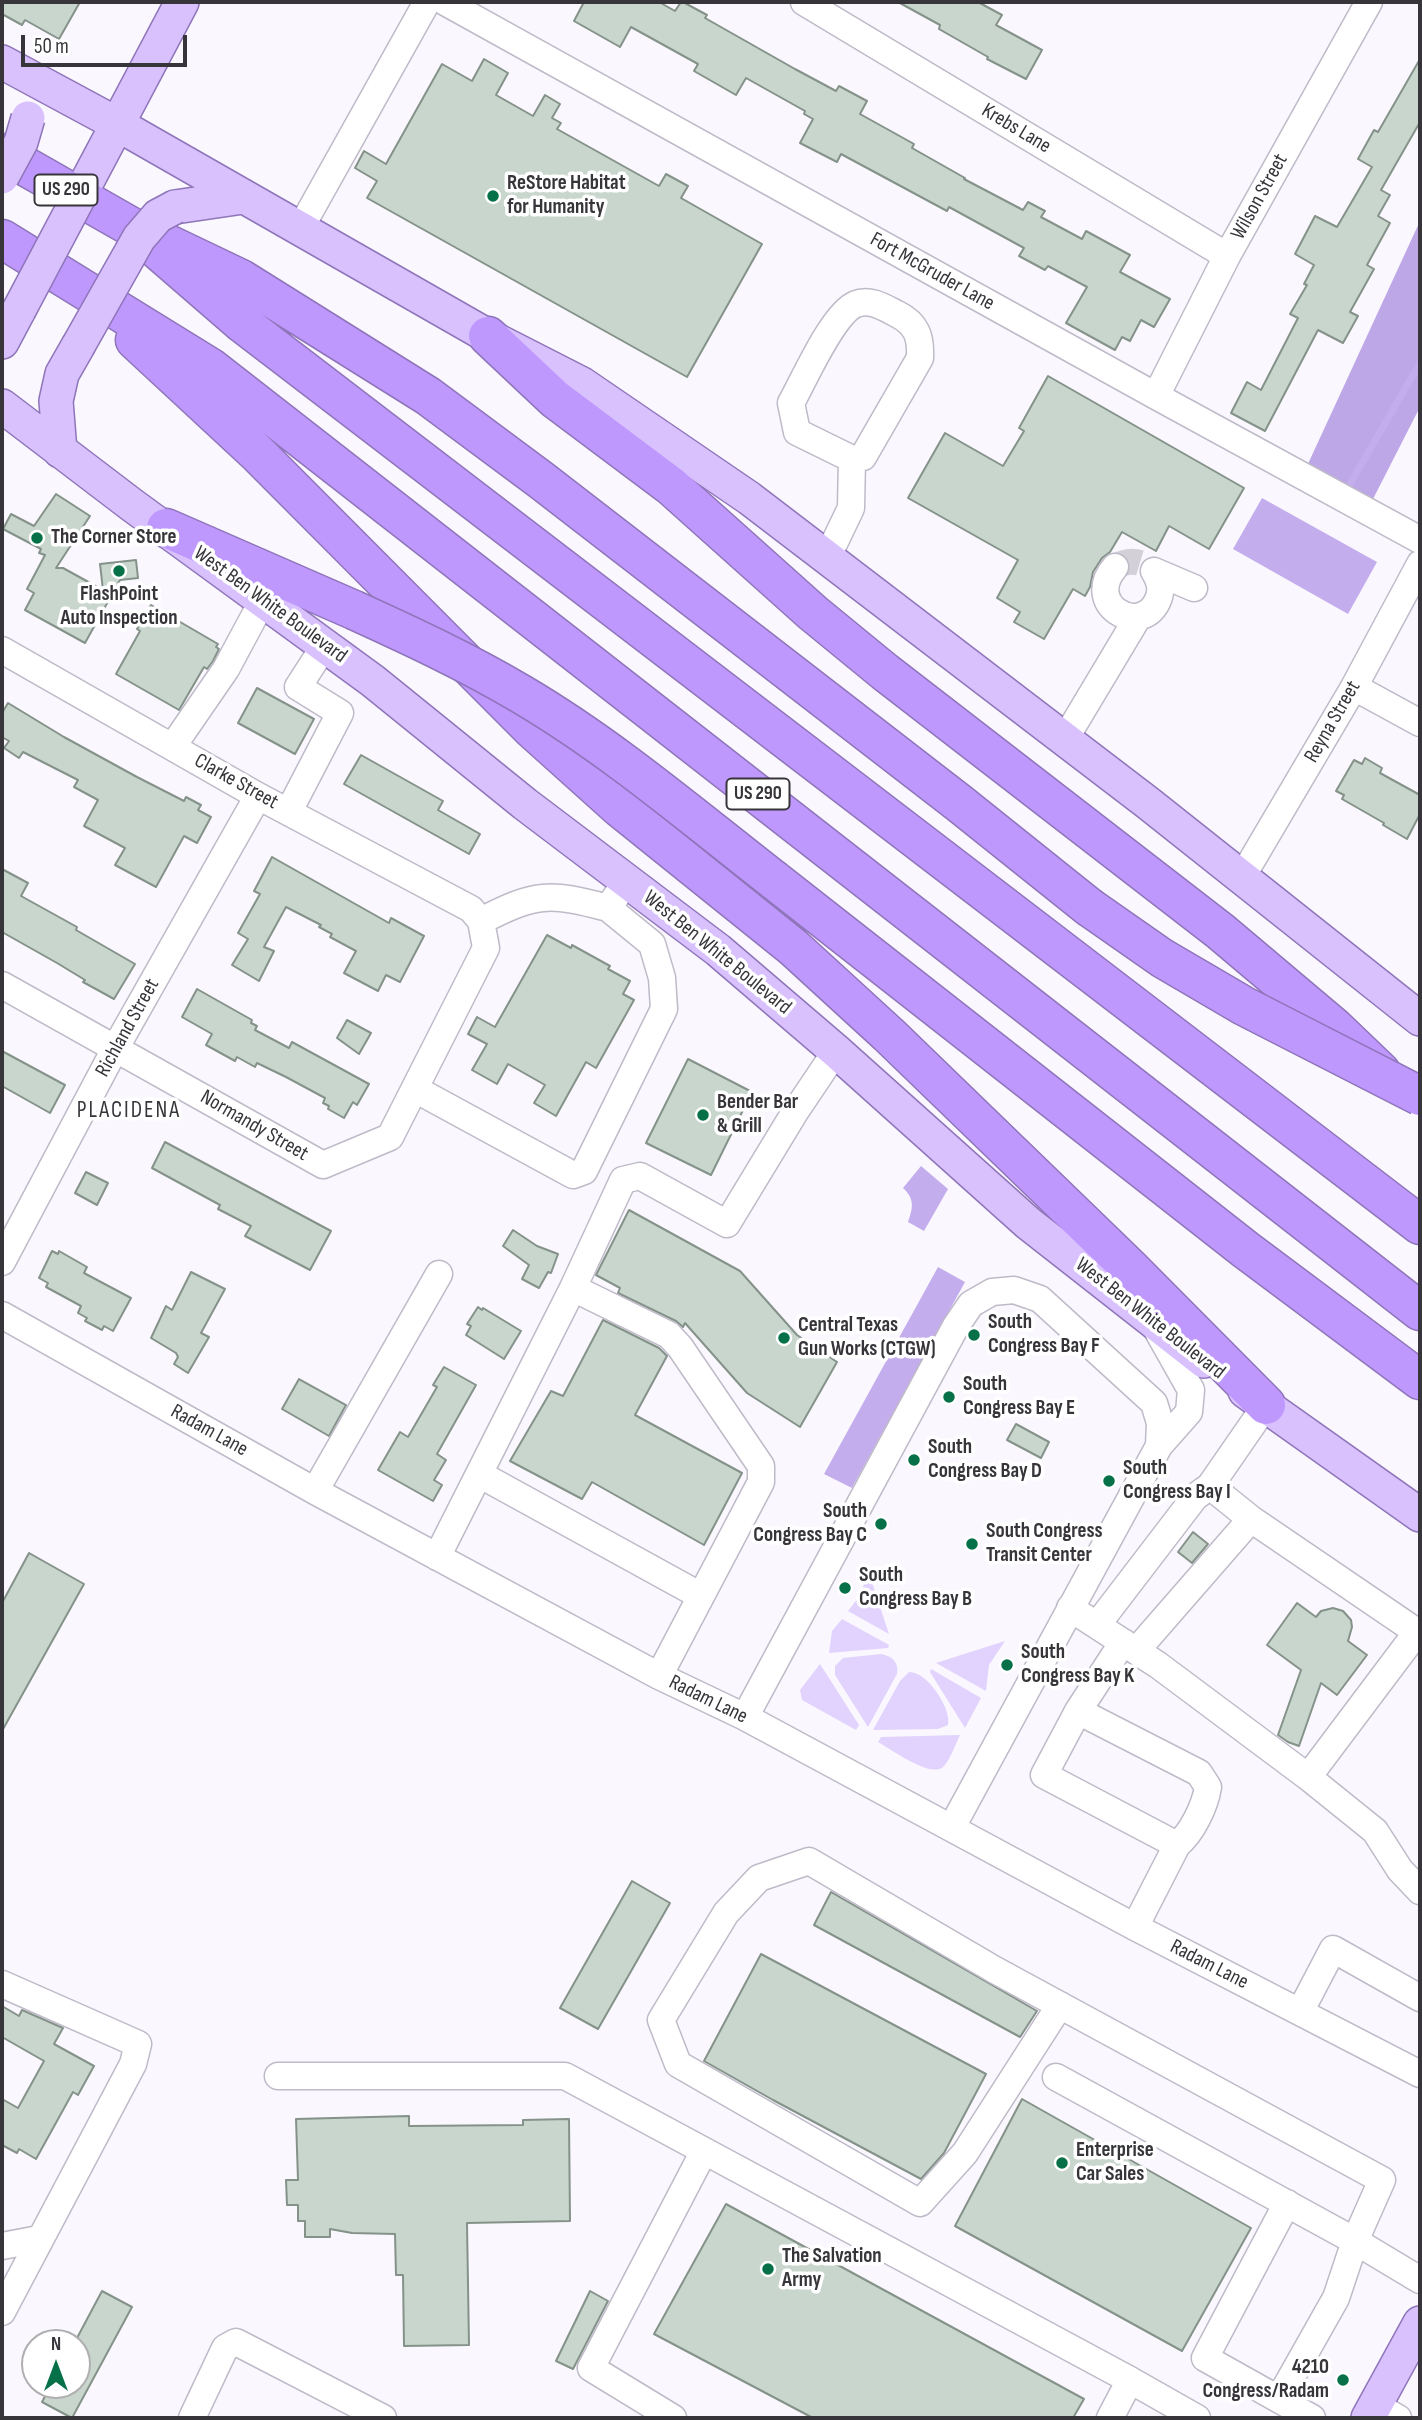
<!DOCTYPE html>
<style>
body{margin:0}
#map{position:relative;width:1422px;height:2420px;overflow:hidden;background:#faf8fe;font-family:"Sofia Sans Condensed",sans-serif}
canvas{display:block}
.frame{position:absolute;inset:0;border:4px solid #37353a;pointer-events:none}
.north{position:absolute;left:21px;top:2329px;width:70px;height:70px;box-sizing:border-box;background:#fff;border:2px solid #afaeb0;border-radius:50%;rotate:0deg;font-size:19px;font-weight:700;line-height:28px;text-align:center;color:#37353a}
.north::after{content:'';display:block;margin:auto;width:24px;height:32px;background:#067149;clip-path:polygon(50% 0,100% 100%,50% 72%,0 100%)}
.scale{position:absolute;left:21px;top:35px;width:166px;height:32px;box-sizing:border-box;border:4px solid #37353a;border-top:0;padding-left:9px;font-size:21px;line-height:24px;white-space:nowrap;color:#37353a;-webkit-text-stroke:5px #fff;paint-order:stroke}
</style>
<div id="map">
<canvas width="1422" height="2420"></canvas>
<div class="frame"></div>
<div class="north">N</div>
<div class="scale">50 m</div>
</div>
<script>
const c = document.querySelector('canvas').getContext('2d');
c.lineJoin = 'round';
function paint(path, color) {
  c.fillStyle = color;
  c.fill(path, 'evenodd');
}
function stroke(path, color, width, dash) {
  c.strokeStyle = color;
  c.lineWidth = width;
  c.lineCap = dash ? 'butt' : 'round';
  c.setLineDash(dash || []);
  c.stroke(path);
}
function label(font, color, halo, rows, align = 'center') {
  c.font = font + ' "Sofia Sans Condensed",sans-serif';
  c.lineWidth = 7;
  c.setLineDash([]);
  c.textBaseline = 'middle';
  c.strokeStyle = halo;
  c.fillStyle = color;
  for (const [text, x, y, turn = 0] of rows) {
    c.save();
    c.translate(x, y);
    c.rotate((+turn || 0) * Math.PI / 180);
    c.textAlign = isNaN(turn) ? turn : align;
    if (halo) c.strokeText(text, 0, 0);
    c.fillText(text, 0, 0);
    c.restore();
  }
}
paint(new Path2D(`
 M 867,1567 L 889,1634 L 848,1611 L 862,1593 Z
 M 842,1619 L 889,1645 L 888,1648 L 829,1653 L 832,1631 Z
 M 1005,1641 L 989,1665 L 986,1691 L 936,1663 Z
 M 881,1654 C 892,1656 899,1662 897,1674 L 868,1727 L 835,1675 L 835,1666 L 843,1658 Z
 M 820,1664 L 859,1725 L 856,1730 L 802,1700 L 800,1690 Z
 M 931,1669 L 981,1698 L 965,1728 L 930,1672 Z
 M 909,1672 C 927,1671 952,1709 948,1725 L 938,1729 L 873,1730 L 900,1681 Z
 M 960,1735 C 955,1745 951,1758 944,1766 C 932,1780 891,1749 878,1742 L 881,1737 Z`), '#e1d3fd');
paint(new Path2D(`
 M 1420,221 L 1420,407 L 1372,501 L 1307,466 Z`), '#bda7e6');
paint(new Path2D(`
 M 1262,498 L 1377,562 L 1348,614 L 1233,549 Z
 M 921,1166 L 948,1189 L 924,1231 L 908,1222 C 913,1208 915,1199 903,1188 Z
 M 938,1267 L 965,1282 L 852,1488 L 824,1474 Z`), '#c4aded');
stroke(new Path2D(`
 M 1350,484 L 1420,363`), '#c4aded', 7);
const building = new Path2D(`
 M 2,2 L 80,2 L 59,39 L 25,20 L 22,25 L 2,14 Z
 M 584,2 L 659,2 L 675,11 L 681,2 L 683,2 L 707,15 L 705,18 L 795,69 L 836,91 L 839,86 L 867,101 L 860,114 L 914,144 L 912,148 L 965,178 L 964,179 L 1023,210 L 1028,202 L 1045,211 L 1041,217 L 1082,239 L 1086,231 L 1130,255 L 1120,272 L 1170,299 L 1154,327 L 1141,320 L 1130,341 L 1122,337 L 1115,350 L 1066,323 L 1087,287 L 1048,266 L 1045,270 L 1019,256 L 1024,248 L 949,207 L 947,211 L 841,154 L 837,162 L 800,143 L 813,119 L 804,114 L 805,111 L 746,78 L 736,95 L 694,71 L 698,64 L 631,27 L 620,47 L 574,21 Z
 M 898,2 L 978,2 L 1002,15 L 996,25 L 1042,50 L 1026,79 L 987,59 L 988,57 L 939,29 L 940,25 Z
 M 484,59 L 508,73 L 496,95 L 533,116 L 545,95 L 560,104 L 552,118 L 561,123 L 557,129 L 659,186 L 666,174 L 688,186 L 681,198 L 762,244 L 687,377 L 367,198 L 377,181 L 355,168 L 364,151 L 386,164 L 442,64 L 472,81 Z
 M 1420,59 L 1420,122 L 1381,190 L 1390,195 L 1378,216 L 1390,223 L 1367,265 L 1374,269 L 1350,312 L 1358,316 L 1343,343 L 1318,330 L 1265,431 L 1231,413 L 1247,382 L 1261,390 L 1298,318 L 1290,314 L 1307,285 L 1304,284 L 1314,265 L 1295,254 L 1315,216 L 1337,227 L 1372,167 L 1358,159 L 1374,130 L 1378,132 Z
 M 1048,376 L 1244,488 L 1209,549 L 1169,526 L 1156,551 L 1122,532 L 1110,552 L 1102,558 L 1093,572 L 1090,587 L 1085,596 L 1073,589 L 1044,639 L 1014,622 L 1020,612 L 997,598 L 1018,560 L 908,498 L 945,433 L 1003,466 L 1024,431 L 1019,428 Z
 M 56,494 L 90,516 L 56,568 L 63,568 L 103,590 L 100,564 L 136,560 L 138,578 L 120,580 L 85,643 L 25,610 L 34,593 L 27,589 L 45,555 L 39,553 L 41,549 L 3,529 L 11,514 L 34,526 Z
 M 151,605 L 218,644 L 216,647 L 219,649 L 213,661 L 207,669 L 204,667 L 179,710 L 116,674 L 140,631 L 137,629 Z
 M 257,688 L 314,719 L 295,754 L 238,723 Z
 M 8,703 L 64,737 L 137,777 L 184,801 L 186,797 L 201,805 L 198,810 L 211,817 L 197,843 L 184,836 L 156,887 L 115,865 L 125,848 L 84,826 L 98,800 L 74,787 L 78,780 L 23,752 L 19,758 L 4,748 L 9,741 L 2,737 L 2,713 Z
 M 361,755 L 443,801 L 438,810 L 480,834 L 469,854 L 344,784 Z
 M 1365,758 L 1382,768 L 1380,773 L 1420,795 L 1420,814 L 1407,839 L 1383,825 L 1384,823 L 1342,799 L 1344,795 L 1336,791 L 1354,760 L 1362,764 Z
 M 272,857 L 389,923 L 391,918 L 424,936 L 400,982 L 386,975 L 378,991 L 344,973 L 356,951 L 330,937 L 332,934 L 319,927 L 321,925 L 286,907 L 264,947 L 274,951 L 259,981 L 232,965 L 248,939 L 238,933 L 260,894 L 254,891 Z
 M 2,869 L 28,883 L 21,896 L 77,927 L 76,930 L 135,964 L 114,999 L 83,982 L 85,980 L 57,963 L 2,932 Z
 M 547,935 L 571,948 L 572,945 L 610,966 L 608,969 L 630,981 L 623,994 L 634,1000 L 596,1068 L 586,1062 L 556,1116 L 534,1103 L 545,1085 L 508,1064 L 497,1084 L 472,1070 L 487,1044 L 468,1034 L 477,1017 L 495,1027 Z
 M 197,989 L 252,1020 L 251,1023 L 257,1026 L 255,1030 L 289,1048 L 292,1042 L 369,1084 L 357,1105 L 353,1102 L 344,1118 L 328,1109 L 329,1106 L 323,1103 L 325,1098 L 286,1077 L 257,1063 L 255,1067 L 237,1057 L 235,1061 L 206,1045 L 212,1034 L 182,1017 Z
 M 347,1020 L 371,1033 L 359,1054 L 337,1038 Z
 M 2,1051 L 65,1085 L 50,1113 L 2,1086 Z
 M 688,1059 L 752,1092 L 711,1175 L 646,1143 Z
 M 165,1142 L 331,1231 L 310,1270 L 245,1236 L 251,1226 L 218,1209 L 220,1205 L 152,1168 Z
 M 86,1172 L 108,1183 L 97,1205 L 75,1193 Z
 M 629,1210 L 740,1271 L 797,1335 L 837,1362 L 800,1427 L 747,1393 L 685,1323 L 683,1327 L 676,1321 L 618,1293 L 620,1288 L 596,1275 Z
 M 513,1230 L 537,1246 L 558,1254 L 551,1273 L 548,1272 L 539,1288 L 522,1279 L 529,1265 L 503,1246 Z
 M 52,1251 L 58,1254 L 59,1251 L 87,1267 L 84,1273 L 131,1298 L 113,1331 L 104,1326 L 102,1330 L 85,1321 L 87,1318 L 78,1313 L 81,1306 L 46,1287 L 48,1283 L 39,1278 Z
 M 191,1272 L 225,1289 L 201,1333 L 209,1337 L 188,1373 L 174,1364 L 178,1357 L 176,1353 L 151,1338 L 166,1306 L 172,1310 Z
 M 478,1307 L 482,1310 L 483,1308 L 521,1331 L 504,1359 L 466,1335 L 471,1326 L 467,1324 Z
 M 603,1320 L 659,1348 L 667,1356 L 635,1415 L 742,1473 L 704,1545 L 592,1482 L 582,1499 L 510,1461 L 551,1391 L 563,1396 Z
 M 444,1367 L 476,1385 L 437,1454 L 446,1460 L 434,1480 L 442,1485 L 433,1501 L 378,1470 L 400,1432 L 408,1437 L 437,1387 L 433,1385 Z
 M 299,1379 L 346,1405 L 329,1436 L 282,1409 Z
 M 1016,1424 L 1049,1442 L 1041,1458 L 1007,1440 Z
 M 1193,1532 L 1208,1544 L 1192,1563 L 1178,1552 Z
 M 29,1553 L 84,1584 L 2,1731 L 2,1603 Z
 M 1297,1603 L 1316,1617 L 1321,1611 L 1333,1608 L 1343,1611 L 1351,1620 L 1352,1627 L 1348,1641 L 1367,1655 L 1337,1695 L 1321,1683 L 1299,1746 L 1288,1742 L 1278,1735 L 1301,1670 L 1267,1645 Z
 M 632,1881 L 670,1903 L 598,2029 L 560,2008 Z
 M 831,1892 L 1037,2011 L 1020,2037 L 814,1925 Z
 M 761,1954 L 986,2074 L 944,2153 L 921,2179 L 773,2100 L 704,2061 Z
 M 2,2006 L 19,2016 L 22,2010 L 63,2028 L 54,2044 L 94,2066 L 78,2095 L 73,2092 L 36,2159 L 19,2149 L 17,2153 L 2,2145 L 2,2099 L 18,2108 L 44,2061 L 2,2037 Z
 M 1022,2099 L 1251,2228 L 1182,2351 L 955,2226 Z
 M 409,2116 L 409,2126 L 523,2125 L 523,2120 L 569,2119 L 570,2221 L 467,2223 L 469,2345 L 404,2346 L 403,2275 L 396,2275 L 395,2234 L 352,2233 L 330,2229 L 330,2237 L 305,2237 L 305,2221 L 298,2221 L 298,2205 L 287,2205 L 286,2180 L 298,2180 L 296,2119 Z
 M 726,2204 L 1084,2399 L 1073,2418 L 813,2418 L 654,2334 Z
 M 102,2291 L 132,2307 L 72,2418 L 42,2402 L 51,2385 L 77,2385 L 77,2338 Z
 M 590,2291 L 608,2301 L 573,2369 L 556,2361 Z`);
paint(building, '#c8d6cd');
stroke(building, '#85928a', 2);
stroke(new Path2D(`
 M 1115,567 C 1129,559 1141,560 1154,571`), '#d3d1d7', 26, [26, 13]);
const minor = new Path2D(`
 M 445,2 L 1156,396 L 1420,540
 M 804,2 L 1227,256
 M 300,229 L 427,2
 M 1156,396 L 1227,256 L 1369,2
 M 827,558 L 851,508 L 852,459 L 797,432 L 791,403 C 804,380 833,313 856,304 C 870,298 885,308 897,314 C 917,324 921,337 920,358 L 863,457 L 852,459
 M 1115,567 C 1083,604 1139,637 1157,602 C 1163,590 1160,581 1154,571
 M 1154,571 L 1194,588
 M 2,650 L 258,796 L 471,909 L 481,921 L 486,948 L 390,1137 L 323,1165 L 2,985
 M 1354,687 L 1420,723
 M 1065,739 L 1138,617
 M 173,746 L 226,669 L 263,600
 M 289,811 L 340,713 L 298,687 L 325,645
 M 1242,877 L 1354,687 L 1420,564
 M 481,921 C 535,893 549,892 608,908
 M 415,1089 L 573,1175 L 584,1171 L 664,1009 L 662,978 L 652,944 L 608,908 L 626,882
 M 2,1262 L 116,1047 L 258,796
 M 573,1288 L 669,1335 L 680,1347 L 761,1466 L 761,1482 L 659,1676
 M 2,1315 L 315,1491 L 659,1676 L 745,1717 L 1135,1927 L 1420,2074
 M 1156,1328 L 1191,1390 L 1189,1412 L 1159,1446
 M 479,1474 L 701,1596
 M 315,1491 L 439,1274
 M 1251,1519 L 1417,1632
 M 437,1557 L 573,1288 L 623,1180 L 640,1176 L 727,1224 L 795,1112 L 836,1051
 M 1070,1608 L 1158,1665 L 1308,1777
 M 1097,1625 L 1195,1497 L 1210,1486
 M 1420,1633 L 1417,1632 L 1308,1777 L 1375,1831 L 1400,1870 L 1420,1891
 M 1123,1642 L 1078,1711 L 1044,1775 L 1177,1845 L 1135,1927
 M 1136,1651 L 1251,1519 L 1210,1486 L 1266,1405
 M 1078,1711 L 1199,1773 L 1208,1787 C 1205,1806 1192,1833 1177,1845
 M 745,1717 L 956,1326 L 971,1304 L 992,1292 L 1014,1290 L 1040,1299 L 1154,1403 L 1160,1423 L 1159,1446 L 952,1827
 M 2,1984 L 138,2044 L 133,2064 L 2,2312
 M 1060,2005 L 965,2153 L 920,2203 L 678,2064 L 661,2020 L 726,1913 L 759,1878 L 809,1861 L 995,1970 L 1382,2180 L 1355,2241 L 1420,2280
 M 1300,2012 L 1333,1949 L 1420,1998
 M 278,2076 L 565,2076 L 1130,2380 L 1110,2418
 M 1056,2077 L 1355,2241 L 1336,2298 L 1279,2399
 M 1287,2203 L 1205,2358 L 1312,2418
 M 2,2246 L 39,2239
 M 1130,2380 L 1197,2418
 M 1375,2405 L 1398,2418
 M 192,2418 L 225,2348 L 236,2342 L 383,2418
 M 673,2418 L 591,2368 L 704,2151`);
const major = new Path2D(`
 M 2,62 L 117,124 L 488,336 L 582,384 L 749,498 L 1148,803 L 1420,1019
 M 82,191 L 182,2
 M 175,207 L 243,197
 M 2,342 L 19,310
 M 2,406 L 132,505 L 373,681 L 525,804 L 718,950 L 836,1051 L 1028,1223 L 1204,1361
 M 60,451 L 56,401 L 62,374 L 78,346
 M 1245,1391 L 1420,1515
 M 1368,2418 L 1420,2323`);
const highway = new Path2D(`
 M 2,153 L 130,226 L 241,279 L 428,396 L 541,480 L 959,803 L 1089,907
 M 130,226 L 242,323 L 1420,1225
 M 2,239 L 211,368 L 1420,1311
 M 488,336 L 555,399 L 671,486 L 813,613 L 885,672 L 1220,931 L 1335,1028 L 1381,1072
 M 135,340 L 258,454 L 532,729 L 620,808 L 794,948 L 888,1034 L 1130,1268 L 1266,1405
 M 166,528 L 354,610
 M 774,880 L 1246,1250 L 1420,1380`);
stroke(minor, '#bfbac8', 29);
stroke(major, '#8f75b9', 36);
stroke(highway, '#8f75b9', 41);
stroke(minor, '#fff', 26);
stroke(major, '#d9c1fe', 33);
stroke(highway, '#bf98fe', 38);
const majorBridge = new Path2D(`
 M 2,177 L 21,142 L 28,118
 M 19,310 L 82,191
 M 78,346 L 139,238 L 158,216 L 175,207`);
const highwayBridge = new Path2D(`
 M 354,610 C 411,636 467,662 521,694 C 611,747 692,816 774,880
 M 1089,907 L 1162,958 L 1244,1006 L 1420,1096`);
stroke(majorBridge, '#8f75b9', 36, []);
stroke(highwayBridge, '#8f75b9', 41, []);
stroke(majorBridge, '#d9c1fe', 33);
stroke(highwayBridge, '#bf98fe', 38);
for (const [x, y, r, color] of [
 [493,196,7,"#067149"],
 [37,538,7,"#067149"],
 [119,571,7,"#067149"],
 [703,1115,7,"#067149"],
 [974,1335,7,"#067149"],
 [784,1338,7,"#067149"],
 [949,1397,7,"#067149"],
 [914,1460,7,"#067149"],
 [1109,1481,7,"#067149"],
 [881,1524,7,"#067149"],
 [972,1544,7,"#067149"],
 [845,1588,7,"#067149"],
 [1007,1665,7,"#067149"],
 [1062,2163,7,"#067149"],
 [768,2269,7,"#067149"],
 [1343,2380,7,"#067149"]
]) {
  const dot = new Path2D();
  dot.arc(x, y, r, 0, 2 * Math.PI);
  c.fillStyle = color;
  c.fill(dot);
  stroke(dot, '#fff', 2.5);
}
for (const [x, y, w] of [
 [66,190,63],
 [758,794,63]
]) {
  const box = new Path2D();
  box.roundRect(x - w / 2, y - 15.5, w, 31, 5);
  c.fillStyle = '#fff';
  c.fill(box);
  stroke(box, '#37353a', 2);
}
label('bold 19px', '#37353a', null, [
 ["US 290",66,190],
 ["US 290",758,794]
]);
label('21px', '#37353a', '#fff', [
 ["Krebs Lane",1016,129,31],
 ["Wilson Street",1260,197,-61],
 ["Fort McGruder Lane",932,272,29],
 ["West Ben White Boulevard",270,605,36],
 ["Reyna Street",1333,722,-60],
 ["Clarke Street",236,782,29],
 ["West Ben White Boulevard",717,953,39],
 ["Richland Street",128,1028,-61],
 ["Normandy Street",254,1126,30],
 ["West Ben White Boulevard",1150,1319,38],
 ["Radam Lane",209,1431,29],
 ["Radam Lane",708,1700,26],
 ["Radam Lane",1209,1965,27]
]);
label('bold 21px', '#37353a', '#fff', [
 ["ReStore Habitat",507,184],
 ["for Humanity",507,208],
 ["The Corner Store",51,538],
 ["FlashPoint",119,595,"center"],
 ["Auto Inspection",119,619,"center"],
 ["Bender Bar",717,1103],
 ["& Grill",717,1127],
 ["South",988,1323],
 ["Congress Bay F",988,1347],
 ["Central Texas",798,1326],
 ["Gun Works (CTGW)",798,1350],
 ["South",963,1385],
 ["Congress Bay E",963,1409],
 ["South",928,1448],
 ["Congress Bay D",928,1472],
 ["South",1123,1469],
 ["Congress Bay I",1123,1493],
 ["South",867,1512,"right"],
 ["Congress Bay C",867,1536,"right"],
 ["South Congress",986,1532],
 ["Transit Center",986,1556],
 ["South",859,1576],
 ["Congress Bay B",859,1600],
 ["South",1021,1653],
 ["Congress Bay K",1021,1677],
 ["Enterprise",1076,2151],
 ["Car Sales",1076,2175],
 ["The Salvation",782,2257],
 ["Army",782,2281],
 ["4210",1329,2368,"right"],
 ["Congress/Radam",1329,2392,"right"]
], 'left');
c.letterSpacing = '2px';
label('23px', '#37353a', '#fff', [
 ["PLACIDENA",129,1111]
]);
c.letterSpacing = '0px';
</script>
